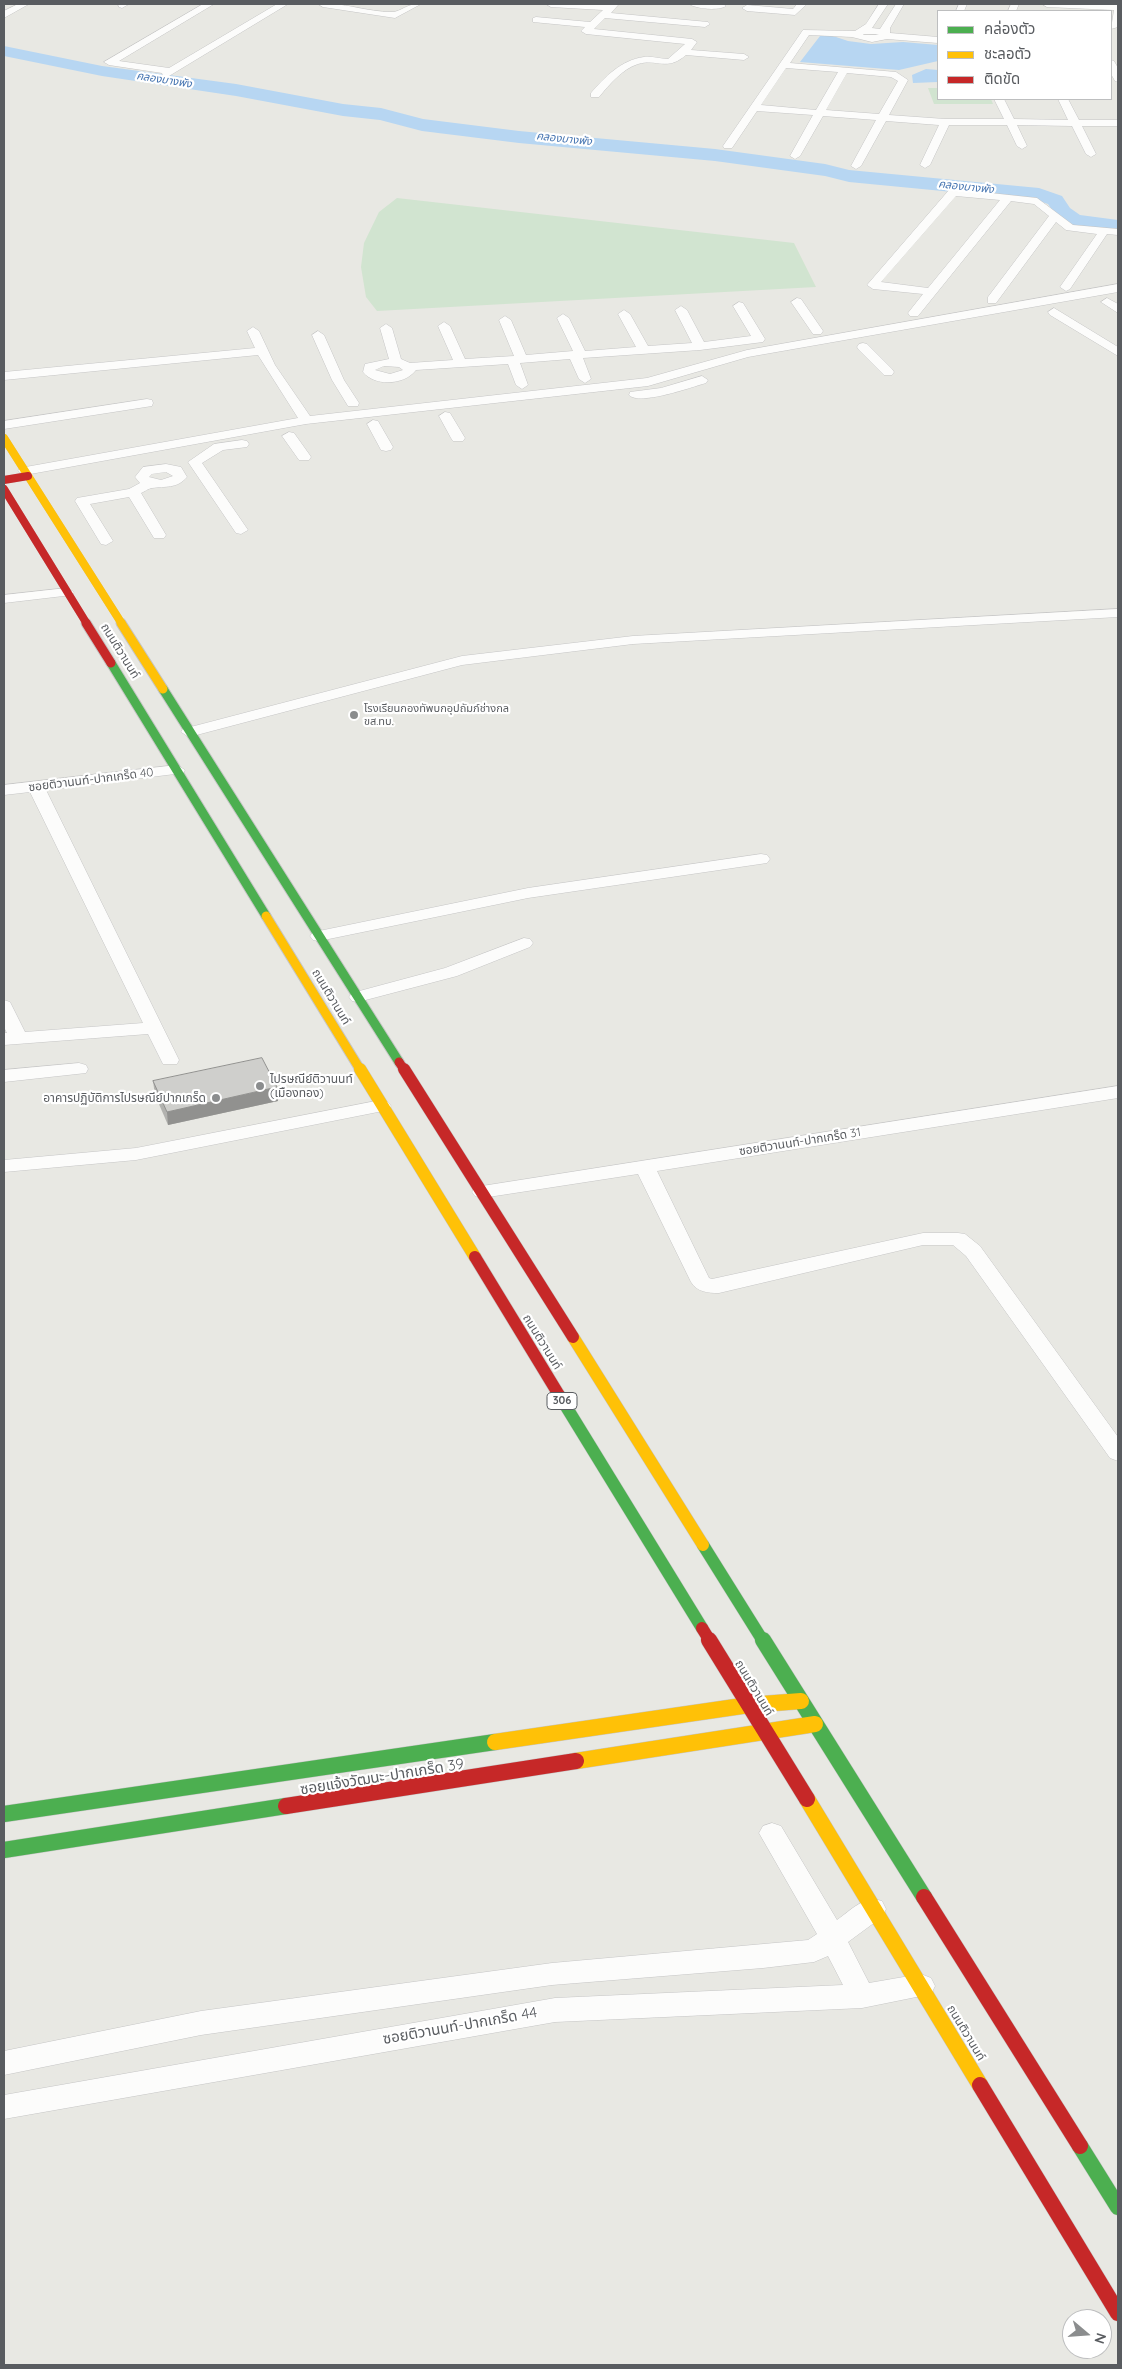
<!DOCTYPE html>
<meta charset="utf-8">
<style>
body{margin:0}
#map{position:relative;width:1122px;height:2369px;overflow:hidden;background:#e8e8e3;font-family:Quicksand,"Noto Sans Thai",sans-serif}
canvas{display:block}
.frame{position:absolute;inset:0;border:5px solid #595c60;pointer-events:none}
.legend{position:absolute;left:937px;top:10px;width:175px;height:90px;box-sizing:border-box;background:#fff;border:1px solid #bdbebf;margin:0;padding:6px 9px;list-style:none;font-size:15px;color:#595c60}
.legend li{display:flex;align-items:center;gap:10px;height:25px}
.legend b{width:25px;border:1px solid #bdbebf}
.north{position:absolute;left:1062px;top:2309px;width:50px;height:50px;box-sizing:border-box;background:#fff;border:1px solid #bdbebf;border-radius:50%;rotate:108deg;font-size:14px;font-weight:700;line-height:20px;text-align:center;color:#595c60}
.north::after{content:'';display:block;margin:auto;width:18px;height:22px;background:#8b8d8e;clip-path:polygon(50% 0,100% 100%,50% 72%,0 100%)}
</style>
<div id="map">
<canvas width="1122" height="2369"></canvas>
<div class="frame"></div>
<ul class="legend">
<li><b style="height:6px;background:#4caf50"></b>คล่องตัว</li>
<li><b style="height:6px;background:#ffc107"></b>ชะลอตัว</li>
<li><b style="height:6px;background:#c62828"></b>ติดขัด</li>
</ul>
<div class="north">N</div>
</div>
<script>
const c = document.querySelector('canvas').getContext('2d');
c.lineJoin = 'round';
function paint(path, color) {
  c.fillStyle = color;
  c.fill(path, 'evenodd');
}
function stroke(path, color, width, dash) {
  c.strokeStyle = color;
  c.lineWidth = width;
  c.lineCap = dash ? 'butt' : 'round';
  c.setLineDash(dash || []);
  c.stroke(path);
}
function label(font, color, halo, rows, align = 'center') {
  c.font = font + ' Quicksand,"Noto Sans Thai",sans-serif';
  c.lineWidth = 4.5;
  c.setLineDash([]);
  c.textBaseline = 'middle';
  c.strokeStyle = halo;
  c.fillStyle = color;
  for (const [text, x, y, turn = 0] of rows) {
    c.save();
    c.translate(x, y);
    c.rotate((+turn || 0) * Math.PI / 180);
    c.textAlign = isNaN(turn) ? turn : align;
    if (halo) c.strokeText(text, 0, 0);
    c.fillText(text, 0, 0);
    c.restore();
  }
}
paint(new Path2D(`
 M 928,88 L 938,88 L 938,99 L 991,99 L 993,104 L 934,104 Z
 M 397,198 L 794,243 L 816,287 L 377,311 L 366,297 L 361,267 L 364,243 L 379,212 Z`), '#d1e4d0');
paint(new Path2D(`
 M 820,36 L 833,36 L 848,41 L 871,44 L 903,42 L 938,45 L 938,61 L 899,70 L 800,62 Z
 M 926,69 L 938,70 L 938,82 L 913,83 L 912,75 Z`), '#b7d6f2');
paint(new Path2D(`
 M 4,46 L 102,66 L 236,84 L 343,104 L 381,108 L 423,119 L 519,131 L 715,149 L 825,164 L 849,170 L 1039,188 L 1062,196 L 1070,208 L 1080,215 L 1118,220 L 1118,232 L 1091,230 L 1066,224 L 1056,216 L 1048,204 L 1036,200 L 849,182 L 825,176 L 715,161 L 519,143 L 422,131 L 380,120 L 343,116 L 236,96 L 102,76 L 4,56 Z`), '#b7d6f2');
const street = new Path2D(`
 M 18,4 L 29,4 L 4,18 L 4,11 Z
 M 118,4 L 129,4 L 122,8 L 119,7 Z
 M 203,4 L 214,4 L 119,61 L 169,68 L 277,4 L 288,4 L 169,76 L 163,76 L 162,73 L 109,65 L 104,62 Z
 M 318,4 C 343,2 367,12 392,12 C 401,12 407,3 421,4 L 395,18 L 323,7 Z
 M 546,4 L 619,4 L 611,13 L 708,22 L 710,24 L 705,27 L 605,18 L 594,29 L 692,39 L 697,42 L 691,50 L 744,54 L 749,57 L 744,60 L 686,55 C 666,72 658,58 638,64 C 622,69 609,85 599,97 L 591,97 L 591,93 C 605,77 621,60 644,57 C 652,56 660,59 668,59 L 685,44 L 586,34 L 581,31 L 585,27 L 533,22 L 533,18 L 536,17 L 590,22 L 603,10 L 551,7 Z
 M 689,4 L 723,4 L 726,6 C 719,11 696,9 689,4 Z
 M 797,4 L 807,4 L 795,15 L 747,11 L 742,8 L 747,5 L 793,9 Z
 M 879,4 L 888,4 L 872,28 L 880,29 L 896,4 L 904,4 L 890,28 L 890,33 L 938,37 L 938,43 L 887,39 L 872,42 L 852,37 L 809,35 L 790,63 L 896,72 L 908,80 L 889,115 L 945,119 L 1004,119 L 994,99 L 1004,99 L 1014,119 L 1068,120 L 1058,99 L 1068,99 L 1079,120 L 1118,120 L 1118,126 L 1082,126 L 1096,154 L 1091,157 L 1086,154 L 1072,126 L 1017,125 L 1027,146 L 1022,149 L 1017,146 L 1007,125 L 949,125 L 930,165 L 925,168 L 920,165 L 939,125 L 886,121 L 861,166 L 856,169 L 851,166 L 876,120 L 823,116 L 800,156 L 795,159 L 790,156 L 813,115 L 757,111 L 732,148 L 724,148 L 723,146 L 803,30 L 855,31 L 866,24 ZM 875,34 L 879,35 L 863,35 L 864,34 ZM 786,68 L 838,72 L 816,110 L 761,105 ZM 847,73 L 891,77 L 898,81 L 879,114 L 826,110 Z
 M 959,4 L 967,4 L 964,11 L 956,11 Z
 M 1011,4 L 1019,4 L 1016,11 L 1008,11 Z
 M 1042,4 L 1118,4 L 1118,27 L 1111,29 L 1114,10 L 1047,7 Z
 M 1111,60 L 1114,61 L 1118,68 L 1118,82 L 1115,81 L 1111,74 Z
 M 953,189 L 1037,198 L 1073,225 L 1118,229 L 1118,235 L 1107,234 L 1070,289 L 1066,291 L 1060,287 L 1097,234 L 1066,230 L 1056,222 L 996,303 L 988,303 L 988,297 L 1049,216 L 1034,204 L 1011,201 L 918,316 L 910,316 L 908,313 L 923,294 L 873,289 L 867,285 L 949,190 ZM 956,196 L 1000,200 L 928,288 L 881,282 Z
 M 1118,284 L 1118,292 L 748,357 L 648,386 L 306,424 L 25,475 L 18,471 L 20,468 L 298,418 L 258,355 L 4,380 L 4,372 L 255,348 L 247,331 L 253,327 L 259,331 L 275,365 L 310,416 L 647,378 L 747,350 Z
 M 797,298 L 801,299 L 821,328 L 823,331 L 821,334 L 813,334 L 791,302 Z
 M 1107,298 L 1118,304 L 1118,313 L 1101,302 Z
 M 739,302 L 743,303 L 765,339 L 763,342 L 700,350 L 583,358 L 591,379 L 585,383 L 579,379 L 570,359 L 520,363 L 528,385 L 522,389 L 516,385 L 508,364 L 416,370 C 405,385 375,387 363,372 L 365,364 L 389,359 L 380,328 L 386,324 L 392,328 L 401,359 L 410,363 L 453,360 L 438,326 L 444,322 L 450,326 L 465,359 L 514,356 L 499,320 L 505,316 L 511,320 L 526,355 L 573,351 L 557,318 L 563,314 L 569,318 L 585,351 L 636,347 L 618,314 L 624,310 L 630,314 L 648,346 L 692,343 L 675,310 L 681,306 L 687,310 L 704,342 L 751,336 L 733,306 ZM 384,366 L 399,367 L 403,370 L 390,374 L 375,370 Z
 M 1054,308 L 1118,347 L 1118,356 L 1050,315 L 1048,312 Z
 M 318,331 L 324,335 L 344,380 L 359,403 L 358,406 L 348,406 L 332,380 L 312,335 Z
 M 863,343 L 867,344 L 892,369 L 894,372 L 892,375 L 884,375 L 859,350 L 857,347 L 859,344 Z
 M 702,376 L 708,380 L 706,383 C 692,387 639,406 629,395 L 630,392 L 661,388 Z
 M 147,399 L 152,400 L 153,403 L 152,406 L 4,429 L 4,421 Z
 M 445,412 L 450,413 L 465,438 L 463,441 L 453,441 L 451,438 L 439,416 Z
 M 373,420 L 378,421 L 393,447 L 391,450 L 386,451 L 381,450 L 367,424 Z
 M 289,432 L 294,433 L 309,454 L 311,457 L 309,460 L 299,460 L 282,436 Z
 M 242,440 L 247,441 L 249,444 L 247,447 L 223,450 L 202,463 L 248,530 L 241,534 L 236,533 L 188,462 L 214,444 Z
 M 166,464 L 181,467 L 187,477 C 177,489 165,486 152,488 C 149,488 144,492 141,493 L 166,535 L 164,538 L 154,538 L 129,497 L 90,504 L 113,541 L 106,545 L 101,544 L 75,501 L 77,498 L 129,489 L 140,483 L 135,477 L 143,467 ZM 166,472 L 173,476 L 161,480 L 149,477 L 152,474 Z
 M 67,588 L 74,592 L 72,595 L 4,603 L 4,595 Z
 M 1118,609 L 1118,617 L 633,644 L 462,665 L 189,737 L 181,732 L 183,729 L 462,656 L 633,636 Z
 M 177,765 L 185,770 L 183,773 L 46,790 L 179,1060 L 177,1064 L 163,1064 L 148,1034 L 4,1045 L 4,1033 L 7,1033 L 4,1027 L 4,1000 L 10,1002 L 25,1032 L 143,1023 L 30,792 L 4,795 L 4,785 Z
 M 761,854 L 767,855 L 770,859 L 767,863 L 528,898 L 319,941 L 313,940 L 310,936 L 313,932 L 319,931 L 528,888 Z
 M 524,938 L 530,939 L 533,943 L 530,947 L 457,976 L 358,1002 L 352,1001 L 349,997 L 352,993 L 445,968 Z
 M 79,1063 L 86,1065 L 88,1069 L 86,1073 L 4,1082 L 4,1070 Z
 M 1118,1086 L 1118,1098 L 657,1171 L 709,1278 L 712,1279 L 923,1233 L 958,1233 L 965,1234 L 980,1246 L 1118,1437 L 1118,1461 L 1110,1458 L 966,1256 L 953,1245 L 923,1245 L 719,1293 C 708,1293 697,1292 691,1282 L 638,1174 L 482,1198 L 475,1196 L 472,1192 L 475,1188 L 482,1186 Z
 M 381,1100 L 388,1102 L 391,1106 L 388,1110 L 136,1160 L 4,1172 L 4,1160 L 136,1148 Z
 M 772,1823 L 781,1826 L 837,1920 C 851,1910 864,1895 882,1901 L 886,1909 L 882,1917 L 848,1942 L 869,1983 L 921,1974 L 931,1978 L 935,1986 L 931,1994 L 862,2008 L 555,2022 L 4,2119 L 4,2095 L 555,1998 L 843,1985 L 828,1956 L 814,1962 L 763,1968 L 552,1985 L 201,2035 L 4,2075 L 4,2051 L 201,2011 L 552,1963 L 808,1940 L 817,1934 L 759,1833 L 763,1826 Z`);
const fastFar2 = new Path2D(`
 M 111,663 L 266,916
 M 163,689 L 399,1062`);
const fastFar1 = new Path2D(`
 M 559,1395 L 702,1628
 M 703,1545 L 763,1641`);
const fast = new Path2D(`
 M 763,1640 L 924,1897
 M 4,1814 L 495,1742
 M 4,1850 L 286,1806
 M 1080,2146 L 1118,2207`);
const slowFar3 = new Path2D(`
 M 4,438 L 122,624`);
const slowFar2 = new Path2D(`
 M 121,623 L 163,689
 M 266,916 L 361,1071`);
const slowFar1 = new Path2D(`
 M 360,1069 L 475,1257
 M 573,1337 L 703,1545`);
const slow = new Path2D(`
 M 495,1742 L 749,1705 L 801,1701
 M 576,1761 L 815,1724
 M 807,1799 L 980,2085`);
const jamFar3 = new Path2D(`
 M 4,480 L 28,476
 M 4,489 L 87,624`);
const jamFar2 = new Path2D(`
 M 86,623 L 111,663
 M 399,1062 L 405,1071`);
const jamFar1 = new Path2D(`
 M 404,1069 L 573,1337
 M 475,1257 L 559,1395
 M 702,1628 L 710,1641`);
const jam = new Path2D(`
 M 709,1640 L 807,1799
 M 286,1806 L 576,1761
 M 924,1897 L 1080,2146
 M 980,2085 L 1118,2313`);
stroke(street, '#c5c5c5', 1);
stroke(fastFar2, '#c6c6c6', 11);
stroke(fastFar1, '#c6c6c6', 13);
stroke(fast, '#c6c6c6', 17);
stroke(slowFar3, '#c6c6c6', 8);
stroke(slowFar2, '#c6c6c6', 11);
stroke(slowFar1, '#c6c6c6', 13);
stroke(slow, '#c6c6c6', 17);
stroke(jamFar3, '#c6c6c6', 8);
stroke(jamFar2, '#c6c6c6', 11);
stroke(jamFar1, '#c6c6c6', 13);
stroke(jam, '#c6c6c6', 17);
paint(street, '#fcfcfb');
stroke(fastFar2, '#4caf50', 9);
stroke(fastFar1, '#4caf50', 12);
stroke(fast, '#4caf50', 16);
stroke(slowFar3, '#ffc107', 8);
stroke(slowFar2, '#ffc107', 9);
stroke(slowFar1, '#ffc107', 12);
stroke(slow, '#ffc107', 16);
stroke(jamFar3, '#c62828', 8);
stroke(jamFar2, '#c62828', 9);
stroke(jamFar1, '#c62828', 12);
stroke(jam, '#c62828', 16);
paint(new Path2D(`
 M 153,1081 L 278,1101 L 168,1125 L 155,1095 Z`), '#b2b2af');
paint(new Path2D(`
 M 277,1087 L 278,1101 L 168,1125 L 167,1112 Z`), '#91918f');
const building = new Path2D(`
 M 262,1058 L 277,1087 L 167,1112 L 153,1081 Z`);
paint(building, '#cfcfcc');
stroke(building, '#91918f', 1);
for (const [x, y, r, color] of [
 [354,715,5,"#8b8d8e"],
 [260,1086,5,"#8b8d8e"],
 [216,1098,5,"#8b8d8e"]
]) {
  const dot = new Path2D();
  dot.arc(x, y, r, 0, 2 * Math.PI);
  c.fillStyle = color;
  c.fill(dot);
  stroke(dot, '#fff', 2);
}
label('italic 11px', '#4574b1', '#fff', [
 ["คลองบางพัง",164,80,9],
 ["คลองบางพัง",564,139,6],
 ["คลองบางพัง",966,187,6]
]);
label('11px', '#595c60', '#fff', [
 ["โรงเรียนกองทัพบกอุปถัมภ์ช่างกล",364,709],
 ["ขส.ทบ.",364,722]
], 'left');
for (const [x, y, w] of [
 [562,1401,30]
]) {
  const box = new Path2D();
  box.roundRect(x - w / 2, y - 8.5, w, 17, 4);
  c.fillStyle = '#fff';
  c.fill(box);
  stroke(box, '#595c60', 1);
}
label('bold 11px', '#595c60', null, [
 ["306",562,1401]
]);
label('12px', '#595c60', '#fff', [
 ["ถนนติวานนท์",120,651,58],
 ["ซอยติวานนท์-ปากเกร็ด 40",91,780,-7],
 ["ถนนติวานนท์",331,997,59],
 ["ซอยติวานนท์-ปากเกร็ด 31",800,1142,-9],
 ["ถนนติวานนท์",542,1342,58],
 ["ถนนติวานนท์",754,1688,59],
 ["ถนนติวานนท์",966,2033,59]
]);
label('12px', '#595c60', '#fff', [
 ["ไปรษณีย์ติวานนท์",270,1079],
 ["(เมืองทอง)",270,1093],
 ["อาคารปฏิบัติการไปรษณีย์ปากเกร็ด",206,1098,"right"]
], 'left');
label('15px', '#595c60', '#fff', [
 ["ซอยแจ้งวัฒนะ-ปากเกร็ด 39",382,1777,-9],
 ["ซอยติวานนท์-ปากเกร็ด 44",460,2026,-10]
]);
</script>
